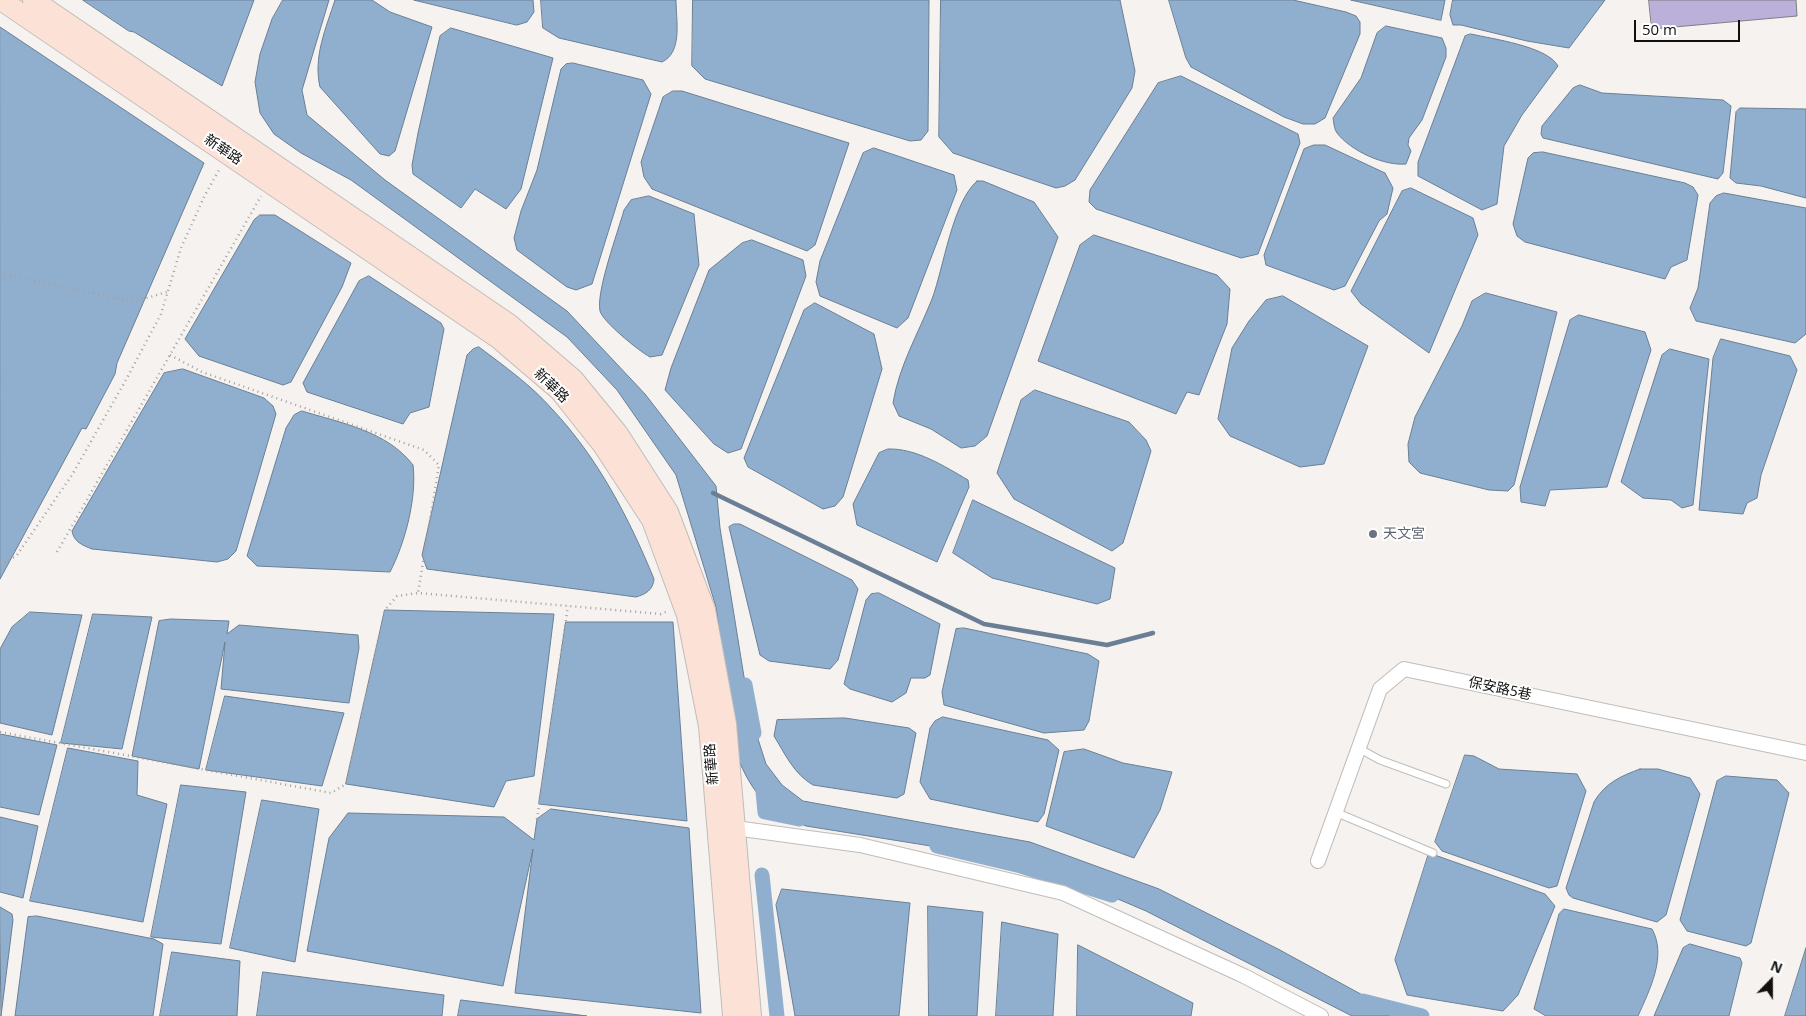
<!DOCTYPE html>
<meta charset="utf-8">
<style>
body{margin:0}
#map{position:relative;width:1806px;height:1016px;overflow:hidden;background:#f5f2ef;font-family:"Open Sans",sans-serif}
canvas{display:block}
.north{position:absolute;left:1746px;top:956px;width:50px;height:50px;-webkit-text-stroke:4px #fff;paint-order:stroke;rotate:22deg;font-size:14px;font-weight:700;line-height:20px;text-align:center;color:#11100f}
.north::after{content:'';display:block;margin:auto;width:18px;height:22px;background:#11100f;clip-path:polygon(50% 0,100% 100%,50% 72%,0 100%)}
.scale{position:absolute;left:1634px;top:20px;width:106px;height:22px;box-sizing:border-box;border:2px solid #11100f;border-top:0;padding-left:6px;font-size:15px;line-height:18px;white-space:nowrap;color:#11100f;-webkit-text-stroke:4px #fff;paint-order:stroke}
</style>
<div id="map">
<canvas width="1806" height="1016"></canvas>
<div class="north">N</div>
<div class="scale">50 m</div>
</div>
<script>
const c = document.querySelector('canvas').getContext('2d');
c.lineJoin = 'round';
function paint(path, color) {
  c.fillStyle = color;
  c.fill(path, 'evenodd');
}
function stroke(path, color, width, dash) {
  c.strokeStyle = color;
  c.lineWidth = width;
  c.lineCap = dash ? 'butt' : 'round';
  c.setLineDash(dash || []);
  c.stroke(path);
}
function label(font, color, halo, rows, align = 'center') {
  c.font = font + ' "Open Sans","Noto Sans TC",sans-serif';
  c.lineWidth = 4;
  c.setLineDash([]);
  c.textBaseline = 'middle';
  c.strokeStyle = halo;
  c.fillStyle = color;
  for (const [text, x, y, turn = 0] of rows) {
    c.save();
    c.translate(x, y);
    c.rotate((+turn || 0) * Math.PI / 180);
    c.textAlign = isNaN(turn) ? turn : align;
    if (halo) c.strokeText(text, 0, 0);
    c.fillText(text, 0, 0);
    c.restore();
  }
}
const water = new Path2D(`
 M 83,0 L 254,0 L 222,86 L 134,32 L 129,31 Z
 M 283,0 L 329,0 L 302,90 L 307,115 L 385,180 L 567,311 L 645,394 L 716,486 L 720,528 L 750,714 L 766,764 L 782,785 L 803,801 L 1030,842 L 1159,889 L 1278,949 L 1401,1016 L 1352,1016 L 1146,911 L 1045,868 L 1012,859 L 806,826 C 797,822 787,820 780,815 C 758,801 743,774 735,750 L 716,607 L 676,475 L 617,390 L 567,337 L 351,180 L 301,153 L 274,134 L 260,113 L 255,82 L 260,54 L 272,19 Z
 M 335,0 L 372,0 L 390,12 L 432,27 L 395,151 L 389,156 L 380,154 L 320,87 C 313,57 326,28 335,0 Z
 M 414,0 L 533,0 L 534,12 L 527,22 L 517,25 Z
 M 541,0 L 676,0 C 676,20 683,52 662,62 L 559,38 L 543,28 Z
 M 693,0 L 929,0 L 928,131 L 921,140 L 910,141 L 705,79 L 692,66 Z
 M 941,0 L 1120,0 L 1135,71 L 1132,88 L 1075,180 L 1065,186 L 1056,188 L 953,153 L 939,137 Z
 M 1169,0 L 1293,0 L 1346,12 L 1356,16 L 1360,22 L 1360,34 L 1325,118 L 1315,124 L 1303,124 L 1284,117 L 1191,67 L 1186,58 Z
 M 1351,0 L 1445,0 L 1441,20 Z
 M 1453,0 L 1605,0 L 1569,48 L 1527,41 L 1461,25 L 1453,25 L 1450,15 Z
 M 1386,26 L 1442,38 L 1446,48 L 1446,57 L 1422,120 L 1409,138 L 1408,145 L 1411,151 L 1406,164 C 1384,166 1351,151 1337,133 C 1334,129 1334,123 1333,118 L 1361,78 L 1377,33 Z
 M 0,27 L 204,163 L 117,363 L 115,374 L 86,429 L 82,428 L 0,579 Z
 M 451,28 L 553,58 L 521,189 L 506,209 L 475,189 L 461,208 L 413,174 L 412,165 L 418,133 L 440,36 Z
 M 1471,34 C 1492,39 1547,46 1558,66 L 1522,115 L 1504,146 L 1497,204 L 1482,210 L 1418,176 L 1418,162 L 1465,36 Z
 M 573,63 L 643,80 L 651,94 L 592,284 L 576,290 L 567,287 L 517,250 L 514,238 L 521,211 L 537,170 L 561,69 L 566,64 Z
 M 1181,76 L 1298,134 L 1300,143 L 1258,254 L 1241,258 L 1096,209 L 1089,202 L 1090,190 L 1158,83 Z
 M 1580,85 L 1602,93 L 1723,100 L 1731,106 L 1723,173 L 1718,179 L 1543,138 L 1541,134 L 1542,126 L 1573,88 Z
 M 673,91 L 682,91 L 849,143 L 815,245 L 807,251 L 652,189 L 644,177 L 641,162 L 663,97 Z
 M 1740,108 L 1806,109 L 1806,198 L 1761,186 L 1736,183 L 1730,178 L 1736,112 Z
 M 1314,145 L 1325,145 L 1385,173 L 1393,188 L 1387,214 L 1379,221 L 1345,286 L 1334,290 L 1266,265 L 1264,255 L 1304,149 Z
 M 874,148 L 954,175 L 957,190 L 908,318 L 897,328 L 820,296 L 816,282 L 820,261 L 863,153 Z
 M 1543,152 L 1685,183 L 1693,187 L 1698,195 L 1687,260 L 1671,267 L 1665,279 L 1525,242 L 1517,236 L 1513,224 L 1528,158 L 1533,153 Z
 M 977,181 L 983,181 L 1034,202 L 1058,237 L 987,436 L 975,446 L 961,448 L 931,429 L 899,416 L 893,403 C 899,366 918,334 932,299 C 944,267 952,203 977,181 Z
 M 1411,188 L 1473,218 L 1478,235 L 1429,353 L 1361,304 L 1351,291 L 1402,191 Z
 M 1724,193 L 1806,208 L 1806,334 L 1795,343 L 1696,321 L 1690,308 L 1698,288 L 1710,203 L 1716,196 Z
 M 649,196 L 694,214 L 699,265 L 662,355 L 650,357 C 639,351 603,322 600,311 C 596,291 618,232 624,210 L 631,200 Z
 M 260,215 L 275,215 L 351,263 L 342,287 L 291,382 L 283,385 L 199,356 L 185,339 L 254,220 Z
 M 1094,235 L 1217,275 L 1230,289 L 1227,324 L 1199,395 L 1187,392 L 1176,414 L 1038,361 L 1080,245 Z
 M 752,240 L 803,260 L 806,276 L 741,449 L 728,453 L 714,444 L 665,390 L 671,368 L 709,270 L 742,243 Z
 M 369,276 L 441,323 L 444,329 L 429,407 L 410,413 L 403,424 L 307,392 L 303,383 L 359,281 Z
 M 1486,293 L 1557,312 L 1514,485 L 1508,491 L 1489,490 L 1420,473 L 1409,462 L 1408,444 L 1415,417 L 1462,326 L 1472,301 Z
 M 1283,296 L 1368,346 L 1324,464 L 1300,467 L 1230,436 L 1218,419 L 1232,348 L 1249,321 L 1266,300 Z
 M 815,303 L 874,334 L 882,369 L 843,497 L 835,506 L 823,509 L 748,467 L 744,458 L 804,310 Z
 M 1579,315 L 1645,332 L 1651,350 L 1607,487 L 1550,490 L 1545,506 L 1521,502 L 1520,487 L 1570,320 Z
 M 1721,339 L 1790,356 L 1797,370 L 1761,475 L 1757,498 L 1747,503 L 1743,514 L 1699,510 L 1713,358 Z
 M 479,347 C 504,366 531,385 552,409 C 598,458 629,518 654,579 C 653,590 646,594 636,597 L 427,569 L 422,555 L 467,355 L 473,349 Z
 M 1670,349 L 1709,359 L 1693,505 L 1682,508 L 1671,500 L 1643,498 L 1621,482 L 1662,355 Z
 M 183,369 L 264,398 L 273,406 L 276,414 L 236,551 L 228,559 L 217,562 L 92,549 C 82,545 74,542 72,531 L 164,373 Z
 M 1035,390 L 1129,422 L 1146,440 L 1151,451 L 1123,543 L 1112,551 L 1014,499 L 997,473 L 1021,400 Z
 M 302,411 C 341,423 387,431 413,465 C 417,498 405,543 390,572 L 257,566 L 247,556 L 286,428 L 294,415 Z
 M 888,449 C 916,448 944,466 968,480 L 969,487 L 937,562 L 857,525 L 853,504 L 879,453 Z
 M 973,500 L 1115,568 L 1110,599 L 1097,604 L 992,578 L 953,553 Z
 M 734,524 L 740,524 L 852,580 L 858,589 L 838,660 L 830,669 L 769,661 L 760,655 L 729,527 Z
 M 879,593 L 940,624 L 930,675 L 925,678 L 911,678 L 906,693 L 892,702 L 850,689 L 844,684 L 866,600 L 871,594 Z
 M 385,610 L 554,614 L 534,776 L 506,781 L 494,807 L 346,784 Z
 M 30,612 L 82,615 L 52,735 L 0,723 L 0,649 L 12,627 Z
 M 93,614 L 152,617 L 122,749 L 61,743 Z
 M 171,619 L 229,621 L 227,634 L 239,625 L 358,635 L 359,648 L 349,703 L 221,689 L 225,642 L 199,769 L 132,756 L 159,621 Z
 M 566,622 L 673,622 L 687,821 L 539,804 Z
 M 964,628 L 1088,654 L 1099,661 L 1089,721 L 1084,730 L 1044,733 L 944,705 L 942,692 L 956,629 Z
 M 225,696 L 344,713 L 322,786 L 206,770 Z
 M 943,717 L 1048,740 L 1059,750 L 1044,814 L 1038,822 L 930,799 L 920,782 L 930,728 L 935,721 Z
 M 845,718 L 909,728 L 916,733 L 904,794 L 897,798 L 813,785 C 794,774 785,754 774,736 L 777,720 Z
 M 0,734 L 57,745 L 39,815 L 0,807 Z
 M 68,748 L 138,761 L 137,795 L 167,804 L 143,922 L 30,901 Z
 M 1084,749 L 1123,763 L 1172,772 L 1160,810 L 1134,858 L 1046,826 L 1064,752 Z
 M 1465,755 L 1474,756 L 1499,769 L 1577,774 L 1586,791 L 1557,886 L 1549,888 L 1442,851 L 1435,842 Z
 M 1640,769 L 1658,769 L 1690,778 L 1700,794 L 1666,915 L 1657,922 L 1573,898 L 1569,895 L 1566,888 L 1594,802 C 1605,783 1621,776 1640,769 Z
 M 1726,776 L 1777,780 L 1789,793 L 1751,943 L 1746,946 L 1687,931 L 1680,920 L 1717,781 Z
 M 181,785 L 246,792 L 221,944 L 151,937 Z
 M 262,800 L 319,809 L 295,962 L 230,948 Z
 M 551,809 L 689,828 L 701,1013 L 515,993 L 533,849 L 503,986 L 307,951 L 329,838 L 348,813 L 504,817 L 534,840 L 537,819 Z
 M 0,817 L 38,826 L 23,898 L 0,892 Z
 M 1429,853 L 1545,894 L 1555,906 L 1518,995 L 1503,1011 L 1407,995 L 1395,960 Z
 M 782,889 L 910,903 L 899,1016 L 795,1016 L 776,905 Z
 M 928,906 L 983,912 L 977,1016 L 929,1016 Z
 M 0,907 L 12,914 L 13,920 L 1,1016 Z
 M 1564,909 L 1652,929 C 1667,956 1650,989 1638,1016 L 1546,1016 L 1534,1009 L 1559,914 Z
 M 37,916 L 154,939 L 163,944 L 153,1016 L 15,1016 L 28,917 Z
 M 1002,922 L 1058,934 L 1053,1016 L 996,1016 Z
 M 1690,944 L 1740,958 L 1742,963 L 1729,1016 L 1654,1016 L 1683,948 Z
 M 1078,945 L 1193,1003 L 1191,1016 L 1077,1016 Z
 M 1806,948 L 1806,1016 L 1785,1016 Z
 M 172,952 L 240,961 L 237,1016 L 160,1016 Z
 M 263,972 L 444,995 L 442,1016 L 257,1016 Z
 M 461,1000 L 587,1016 L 458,1016 Z`);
paint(water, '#90afcf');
stroke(water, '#6a7f95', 1);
stroke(new Path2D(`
 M 713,493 L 984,624 L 1107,645 L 1153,633`), '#6a7f95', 4.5);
stroke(new Path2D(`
 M 745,685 L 754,733
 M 762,781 L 765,812 L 799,819
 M 937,846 L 1021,866 L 1112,895
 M 762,875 L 777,1016
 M 1363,1001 L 1422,1016`), '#90afcf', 15);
const building = new Path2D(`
 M 1649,0 L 1796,0 L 1797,16 L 1652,29 Z`);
paint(building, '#bbb0d9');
stroke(building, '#7e7d80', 1);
const lane = new Path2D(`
 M 1358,748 L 1380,760 L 1446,784
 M 1335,812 L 1433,853`);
const street = new Path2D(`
 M 735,828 L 860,845 L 1063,893 L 1244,976 L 1321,1016
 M 1318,861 L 1380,689 L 1404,669 L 1806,753`);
const secondary = new Path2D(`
 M 1,0 L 498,338 L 560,391 L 603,445 L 652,520 L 687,615 L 709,726 L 733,1016
 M 33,0 L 509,324 L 573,379 L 618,434 L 668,512 L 705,610 L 726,724 L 751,1016`);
stroke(lane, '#c0bdba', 9);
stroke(street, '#c0bdba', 16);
stroke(secondary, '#c0bdba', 22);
stroke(new Path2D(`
 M 0,274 L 133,302 L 167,292
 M 170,355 L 202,372 L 424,450 L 439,465 L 418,593
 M 57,552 L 261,196
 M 0,563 L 3,564 L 17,555 L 72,475 L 127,378 L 161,314 L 181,248 L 204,197 L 220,168
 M 0,732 L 331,793 L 346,784 L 385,610 L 397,596 L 418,593 L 661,614 L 668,611
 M 537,819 L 568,606`), '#a3a19f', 2.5, [1, 4]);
stroke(lane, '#fff', 7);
stroke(street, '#fff', 14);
stroke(secondary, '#fbe1d6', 20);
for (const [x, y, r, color] of [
 [1373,534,5,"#6b7280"]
]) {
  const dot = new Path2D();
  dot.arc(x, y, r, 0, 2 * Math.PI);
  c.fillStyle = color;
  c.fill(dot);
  stroke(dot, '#fff', 2);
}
label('14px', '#11100f', '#fff', [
 ["新華路",223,150,34],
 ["新華路",551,386,44],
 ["保安路5巷",1500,689,12],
 ["新華路",712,764,-95]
]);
label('14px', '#5b616d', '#fff', [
 ["天文宮",1383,534]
], 'left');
</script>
